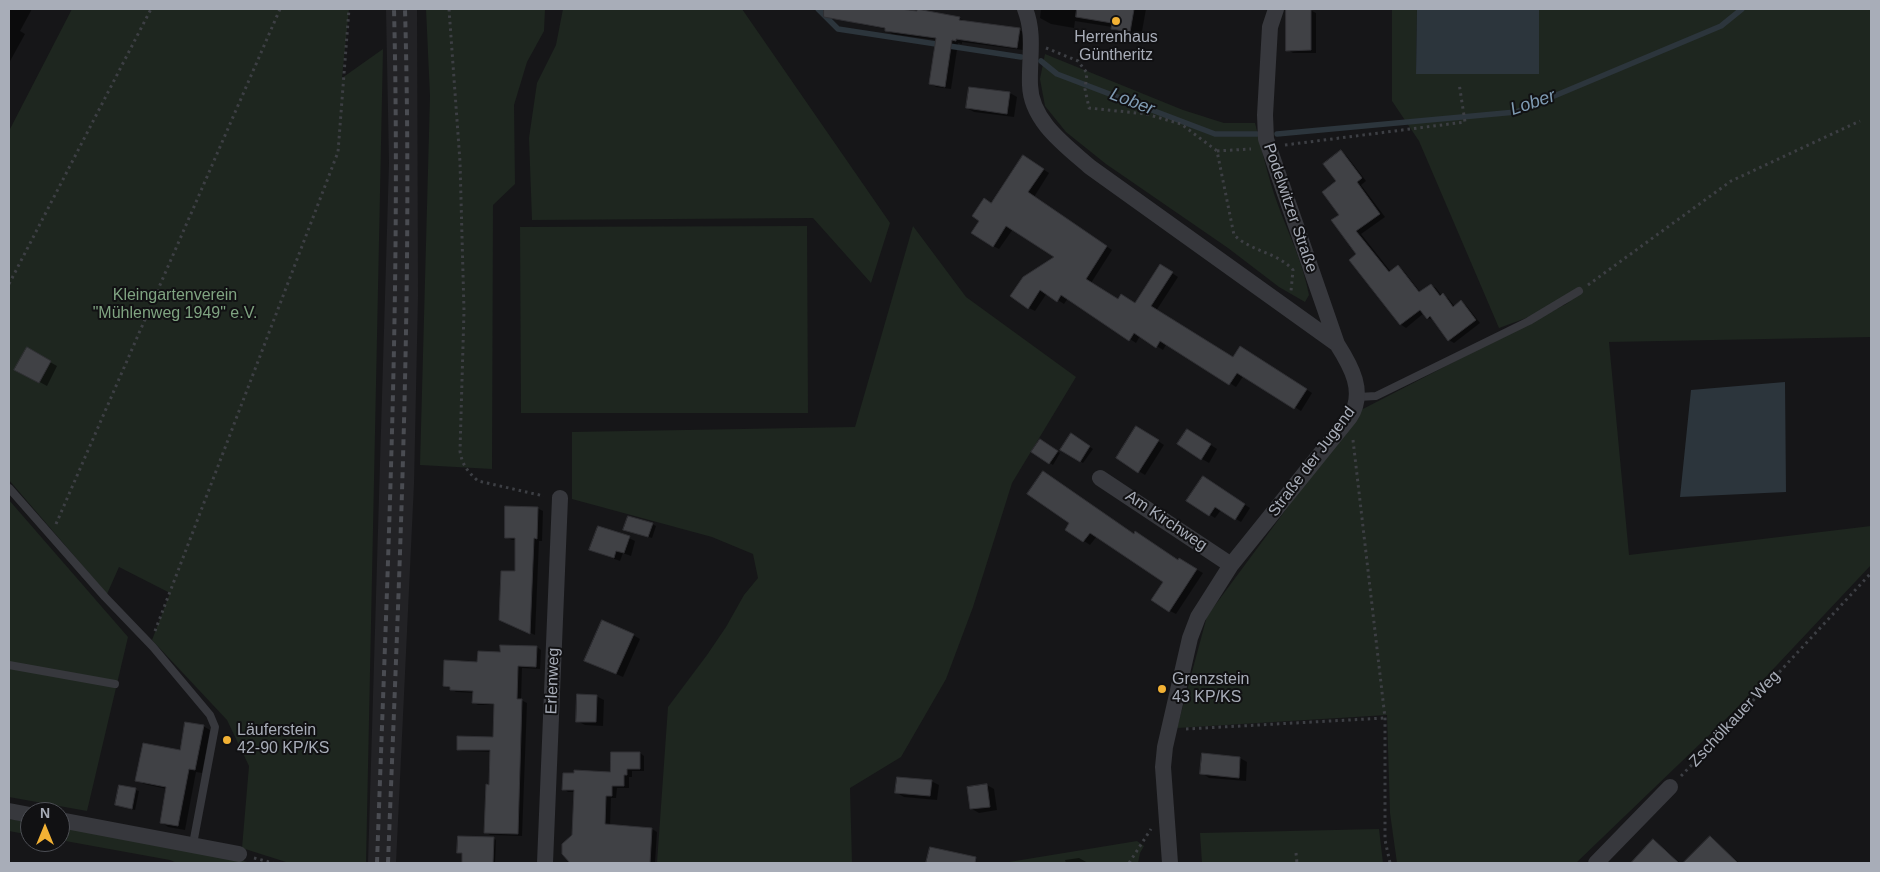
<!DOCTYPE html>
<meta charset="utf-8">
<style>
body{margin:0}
#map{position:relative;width:1880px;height:872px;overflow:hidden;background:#161618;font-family:Helvetica,sans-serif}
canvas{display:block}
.frame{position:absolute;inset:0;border:10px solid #a8adb8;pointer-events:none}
.north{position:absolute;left:20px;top:802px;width:50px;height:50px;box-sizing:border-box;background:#111113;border:1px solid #4d4f55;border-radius:50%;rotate:0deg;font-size:14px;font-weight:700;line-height:20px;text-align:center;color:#a8adb8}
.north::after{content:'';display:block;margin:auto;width:18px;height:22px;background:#f2b134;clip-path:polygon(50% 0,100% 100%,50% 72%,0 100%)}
</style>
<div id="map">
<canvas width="1880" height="872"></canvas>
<div class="frame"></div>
<div class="north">N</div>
</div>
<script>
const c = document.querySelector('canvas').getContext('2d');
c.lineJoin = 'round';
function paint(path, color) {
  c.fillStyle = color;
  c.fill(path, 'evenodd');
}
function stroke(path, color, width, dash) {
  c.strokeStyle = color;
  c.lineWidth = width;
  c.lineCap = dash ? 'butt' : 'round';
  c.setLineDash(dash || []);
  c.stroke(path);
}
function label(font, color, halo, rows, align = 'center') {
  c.font = font + ' Helvetica,sans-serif';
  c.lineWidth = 4;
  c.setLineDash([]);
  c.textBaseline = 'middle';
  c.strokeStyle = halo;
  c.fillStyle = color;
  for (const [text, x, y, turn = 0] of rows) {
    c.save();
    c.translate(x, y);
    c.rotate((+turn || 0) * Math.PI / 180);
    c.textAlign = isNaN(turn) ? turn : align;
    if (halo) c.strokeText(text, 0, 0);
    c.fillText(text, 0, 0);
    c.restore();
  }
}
paint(new Path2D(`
 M 386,9 L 417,9 L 418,296 L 414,484 L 396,863 L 368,863 L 389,163 Z`), '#222225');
paint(new Path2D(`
 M 72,9 L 349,9 L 342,78 L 383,49 L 366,863 L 289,863 L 242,848 L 249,766 L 227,720 L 152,640 L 170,593 L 119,567 L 107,594 L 9,480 L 9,131 Z
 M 426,9 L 545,9 L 544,31 L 527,62 L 514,105 L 515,184 L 493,205 L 492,469 L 420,465 L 430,96 Z
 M 563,9 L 742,9 L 890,223 L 871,283 L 813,218 L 532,220 L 529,138 L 537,83 L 556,45 Z
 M 1392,9 L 1417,9 L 1416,74 L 1539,74 L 1539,9 L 1871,9 L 1871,337 L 1609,342 L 1629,555 L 1871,526 L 1871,565 L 1730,715 L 1576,863 L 1397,863 L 1390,813 L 1387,715 L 1177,728 L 1207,616 L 1359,411 L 1570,302 L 1499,328 L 1419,141 L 1392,101 Z
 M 1045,54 L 1183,110 L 1224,123 L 1255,123 C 1262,150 1268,178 1278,205 C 1289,235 1303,263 1309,295 L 1305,302 L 1279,287 L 1228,248 L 1106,164 L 1066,132 L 1045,106 L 1040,79 Z
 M 807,226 L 808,413 L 521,413 L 520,227 Z
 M 913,226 L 966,297 L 1076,377 L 1012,483 L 973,607 L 946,679 L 901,757 L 850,788 L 852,863 L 657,863 L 668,707 L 707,655 L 726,627 L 744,595 L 758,578 L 753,554 L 712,537 L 572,499 L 572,432 L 855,427 Z
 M 9,500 L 128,637 L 87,811 L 9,797 Z
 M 9,819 L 30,822 L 30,835 L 9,831 Z
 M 60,827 L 236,859 L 251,863 L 177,863 L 170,860 L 60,840 Z
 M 1379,829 L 1383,863 L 1202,863 L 1200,833 Z
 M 1137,841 L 1144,846 L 1140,853 L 1138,863 L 1003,863 Z`), '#1e261f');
paint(new Path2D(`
 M 1417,9 L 1539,9 L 1539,74 L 1416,74 Z
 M 1785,382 L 1786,492 L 1680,497 L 1691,390 Z`), '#2c353c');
paint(new Path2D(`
 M 9,9 L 32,9 L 20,31 L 25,34 L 9,63 Z
 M 840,9 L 896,9 L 933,13 L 959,18 L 965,21 L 1019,30 L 1026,33 L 1023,50 L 962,42 L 962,44 L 958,43 L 951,89 L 936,87 L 930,83 L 937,40 L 892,34 L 886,29 L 859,24 L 852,20 Z
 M 1041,9 L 1146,9 L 1141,37 L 1123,35 L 1112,28 L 1112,27 L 1075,21 L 1074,28 L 1051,24 L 1040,18 Z
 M 1310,10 L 1316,13 L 1316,53 L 1293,53 L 1288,50 Z
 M 1010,93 L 1017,97 L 1014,117 L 974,112 L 967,108 Z
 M 1341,152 L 1346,155 L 1366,181 L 1361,185 L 1385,217 L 1361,234 L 1391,272 L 1398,267 L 1403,270 L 1421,293 L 1431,285 L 1436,288 L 1442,296 L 1443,295 L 1448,298 L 1455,307 L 1461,302 L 1466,305 L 1480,323 L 1454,343 L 1449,340 L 1434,320 L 1428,318 L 1424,313 L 1406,328 L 1400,324 L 1358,255 L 1341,215 L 1337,182 Z
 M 1029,160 L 1049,173 L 1034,197 L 1112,250 L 1091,283 L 1119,301 L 1135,304 L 1166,269 L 1178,277 L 1156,311 L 1233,359 L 1246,351 L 1312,393 L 1301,411 L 1244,375 L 1236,387 L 1167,343 L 1163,350 L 1140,336 L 1136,343 L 1068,298 L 1064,304 L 1047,293 L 1035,311 L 1029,308 L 1056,257 L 1013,229 L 999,249 L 993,246 L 992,204 Z
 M 27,349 L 57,366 L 47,386 L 16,369 Z
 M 1137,427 L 1164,445 L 1145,475 L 1117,458 Z
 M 1194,434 L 1217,449 L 1209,463 L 1202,459 Z
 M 1071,435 L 1093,449 L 1083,463 L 1062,449 Z
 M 1040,441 L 1060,453 L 1053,465 L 1033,452 Z
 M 1209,481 L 1250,508 L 1241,522 L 1221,510 L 1215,518 L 1188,501 Z
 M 537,508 L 543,511 L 542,541 L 539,541 L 535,635 L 506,622 L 516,572 L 517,540 L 512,540 L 506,537 Z
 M 652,524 L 656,526 L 652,538 L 628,531 Z
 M 1066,529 L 1135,535 L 1178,561 L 1185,563 L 1203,573 L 1176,614 L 1170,611 L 1165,581 L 1097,536 L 1090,545 Z
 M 629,538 L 635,541 L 631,556 L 623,553 L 620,561 L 591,550 Z
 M 633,635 L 640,639 L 623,677 L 593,664 Z
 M 537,647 L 541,650 L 540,669 L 522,668 L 521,700 L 527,703 L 522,836 L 490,835 L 486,832 L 491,752 L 462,751 L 458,749 L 494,738 L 495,705 L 478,705 L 473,702 L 474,693 L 456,692 L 445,686 L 479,663 L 501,653 Z
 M 596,696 L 604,700 L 603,726 L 585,725 L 577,721 Z
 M 203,726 L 210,730 L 202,773 L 196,772 L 185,830 L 168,827 L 161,822 L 167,789 L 144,784 L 137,780 L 181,751 Z
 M 640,753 L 644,756 L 644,771 L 632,771 L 632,777 L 629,777 L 629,788 L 617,788 L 616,798 L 611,798 L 610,826 L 652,829 L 657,832 L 655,863 L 572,863 L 563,854 L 573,836 L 575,792 L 568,792 L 564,789 L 611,773 Z
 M 1203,755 L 1240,758 L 1247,762 L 1246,781 L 1209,778 L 1202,773 Z
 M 931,781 L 939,785 L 937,800 L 904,797 L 897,793 Z
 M 987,785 L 994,789 L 997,810 L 979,813 L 972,809 Z
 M 135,790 L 139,791 L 135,810 L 116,805 Z
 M 493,838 L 496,840 L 495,863 L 463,863 L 463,854 L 458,852 Z
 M 1710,838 L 1715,841 L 1739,863 L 1707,863 L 1696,852 Z
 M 1654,841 L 1659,844 L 1680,863 L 1633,863 Z
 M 1079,858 L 1088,863 L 1066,863 L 1065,860 Z`), '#0007');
stroke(new Path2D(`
 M 818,9 L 838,29 L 1021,57
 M 1041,61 L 1057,74 L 1215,134 L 1257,134
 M 1277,134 L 1516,112 L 1721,26 L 1742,9`), '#2c353c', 5.5);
const building = new Path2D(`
 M 824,9 L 900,9 L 917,11 L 917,9 L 960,17 L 959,20 L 1020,28 L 1017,48 L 956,39 L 956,41 L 952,40 L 945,87 L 929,84 L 936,38 L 885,31 L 885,28 L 824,17 Z
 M 1077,9 L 1134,9 L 1130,32 L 1111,29 L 1112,23 L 1076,17 Z
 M 1286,9 L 1311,9 L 1311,50 L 1286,51 Z
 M 969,87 L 1010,92 L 1007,114 L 966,108 Z
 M 1341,150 L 1362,178 L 1357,182 L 1380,214 L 1356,231 L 1389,272 L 1398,265 L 1419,292 L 1431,284 L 1440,296 L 1443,293 L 1453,307 L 1461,300 L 1476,320 L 1448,341 L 1430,316 L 1427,319 L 1420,310 L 1400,325 L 1349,260 L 1356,254 L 1331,220 L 1339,215 L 1322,192 L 1336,181 L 1323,164 Z
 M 1023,155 L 1044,169 L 1028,192 L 1107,246 L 1086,279 L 1118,299 L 1121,294 L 1135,303 L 1160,264 L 1173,272 L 1151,306 L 1233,357 L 1240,346 L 1307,389 L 1294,409 L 1237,373 L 1229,385 L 1160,341 L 1156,348 L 1134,333 L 1129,341 L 1061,295 L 1057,302 L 1040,290 L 1028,309 L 1010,296 L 1023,277 L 1054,257 L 1006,226 L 993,247 L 971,233 L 979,221 L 972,216 L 984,198 L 991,203 Z
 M 27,347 L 51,361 L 39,383 L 14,370 Z
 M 1136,426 L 1159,440 L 1138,473 L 1116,458 Z
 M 1187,429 L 1211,444 L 1201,460 L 1177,444 Z
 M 1071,433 L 1090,446 L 1080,462 L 1060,450 Z
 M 1040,439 L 1058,451 L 1049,464 L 1031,452 Z
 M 1043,471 L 1134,534 L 1135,531 L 1178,560 L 1179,558 L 1197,569 L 1169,612 L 1151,600 L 1163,582 L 1090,533 L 1083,542 L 1065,530 L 1069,523 L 1027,494 Z
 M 1203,476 L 1245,504 L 1235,520 L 1215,507 L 1209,516 L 1186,501 Z
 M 505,506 L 538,507 L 537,539 L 534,538 L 530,634 L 499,620 L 501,571 L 515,571 L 515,538 L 505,538 Z
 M 628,516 L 653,523 L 648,537 L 623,530 Z
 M 598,526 L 630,536 L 624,553 L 616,551 L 614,558 L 589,550 Z
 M 602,620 L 634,634 L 616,674 L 584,661 Z
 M 500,645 L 537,646 L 536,667 L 518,666 L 517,699 L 522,699 L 518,834 L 484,833 L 486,784 L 489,785 L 490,750 L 457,750 L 457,736 L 493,737 L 494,704 L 472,703 L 473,691 L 450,690 L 450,687 L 443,686 L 444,660 L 477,662 L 478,651 L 500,652 Z
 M 577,694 L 597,695 L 596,722 L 576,722 Z
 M 185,722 L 204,725 L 195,770 L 189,769 L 178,826 L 160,823 L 166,787 L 135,781 L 143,743 L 180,750 Z
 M 611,752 L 640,752 L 640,769 L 627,769 L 627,775 L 624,775 L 624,786 L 612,786 L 612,796 L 606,796 L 605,824 L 652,828 L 650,863 L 570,863 L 562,854 L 562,844 L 572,835 L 574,790 L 562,790 L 563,773 L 574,773 L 574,770 L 610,772 Z
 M 1202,753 L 1240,757 L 1239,778 L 1200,774 Z
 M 897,777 L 932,780 L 930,796 L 895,793 Z
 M 987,784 L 990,807 L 970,809 L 967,787 Z
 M 119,785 L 136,788 L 132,809 L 115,805 Z
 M 458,836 L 494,837 L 493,863 L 462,863 L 462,853 L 457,853 Z
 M 1710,836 L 1738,863 L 1683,863 Z
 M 1653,839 L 1679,863 L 1631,863 Z
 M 930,847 L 976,857 L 975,863 L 926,863 Z`);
paint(building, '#404145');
stroke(building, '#303034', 1);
stroke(new Path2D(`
 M 449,9 L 460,162 L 464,311 L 460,451 C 462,465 468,472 478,481 L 544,496
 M 1046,48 L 1078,61 L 1087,73 L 1085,89 L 1089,108 L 1146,114 L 1181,124 L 1217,151 L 1234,235 C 1252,252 1277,252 1293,270 L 1291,291
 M 1285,145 L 1465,122 L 1459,83
 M 1217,151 L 1251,149
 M 9,284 L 151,9
 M 1588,285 L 1731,181 L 1860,121
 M 1353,440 L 1385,718 L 1385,840 L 1390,863
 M 56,524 L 280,9
 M 155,631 L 338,152 L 349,9
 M 1186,729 L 1385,718
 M 1681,776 L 1735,720 L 1871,573
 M 1296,853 L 1297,863
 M 254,858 L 273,863
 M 1129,863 L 1151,829`), '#3d3f44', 3, [2.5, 4]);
stroke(new Path2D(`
 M 1358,397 L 1376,396 L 1529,321 L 1579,291
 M 9,488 L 105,597 L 153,647 L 210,715 L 215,727 L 193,844
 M 9,665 L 115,684`), '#37383d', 8);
stroke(new Path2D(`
 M 1025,9 C 1035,34 1029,59 1030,85 C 1031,121 1065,145 1090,167 L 1337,344 C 1351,366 1366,392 1350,417 L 1231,565 L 1198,617 L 1190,638 L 1165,747 L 1163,767 L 1170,863
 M 1276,9 L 1270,27 L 1265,115 L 1266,139 L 1337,344
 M 1100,478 L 1231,565
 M 9,811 L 30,815
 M 60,820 L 239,854
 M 545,863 L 560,498
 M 1596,863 L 1670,787`), '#37383d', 16);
stroke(new Path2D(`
 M 377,863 C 387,579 401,293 394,9
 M 388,863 C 399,579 413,293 405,9`), '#4a4c52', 4, [6, 5]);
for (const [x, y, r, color] of [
 [1116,21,5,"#f2b134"],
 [1162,689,5,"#f2b134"],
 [227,740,5,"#f2b134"]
]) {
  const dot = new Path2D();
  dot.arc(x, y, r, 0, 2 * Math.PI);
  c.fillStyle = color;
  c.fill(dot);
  stroke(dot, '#111113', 2);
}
label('16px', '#a8adb8', '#111113', [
 ["Herrenhaus",1116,38,"center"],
 ["Güntheritz",1116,56,"center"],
 ["Grenzstein",1172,680],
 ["43 KP/KS",1172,698],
 ["Läuferstein",237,731],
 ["42-90 KP/KS",237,749]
], 'left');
label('16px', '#a8adb8', '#111113', [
 ["Podelwitzer Straße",1290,208,71],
 ["Straße der Jugend",1312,462,-53],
 ["Am Kirchweg",1166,521,34],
 ["Erlenweg",553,681,-88],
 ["Zschölkauer Weg",1735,719,-47]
]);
label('16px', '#7fa381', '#111113', [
 ["Kleingartenverein",175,296],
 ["\"Mühlenweg 1949\" e.V.",175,314]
]);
label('italic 18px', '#7f9bb3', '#111113', [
 ["Lober",1132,102,21],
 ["Lober",1533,103,-19]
]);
</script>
